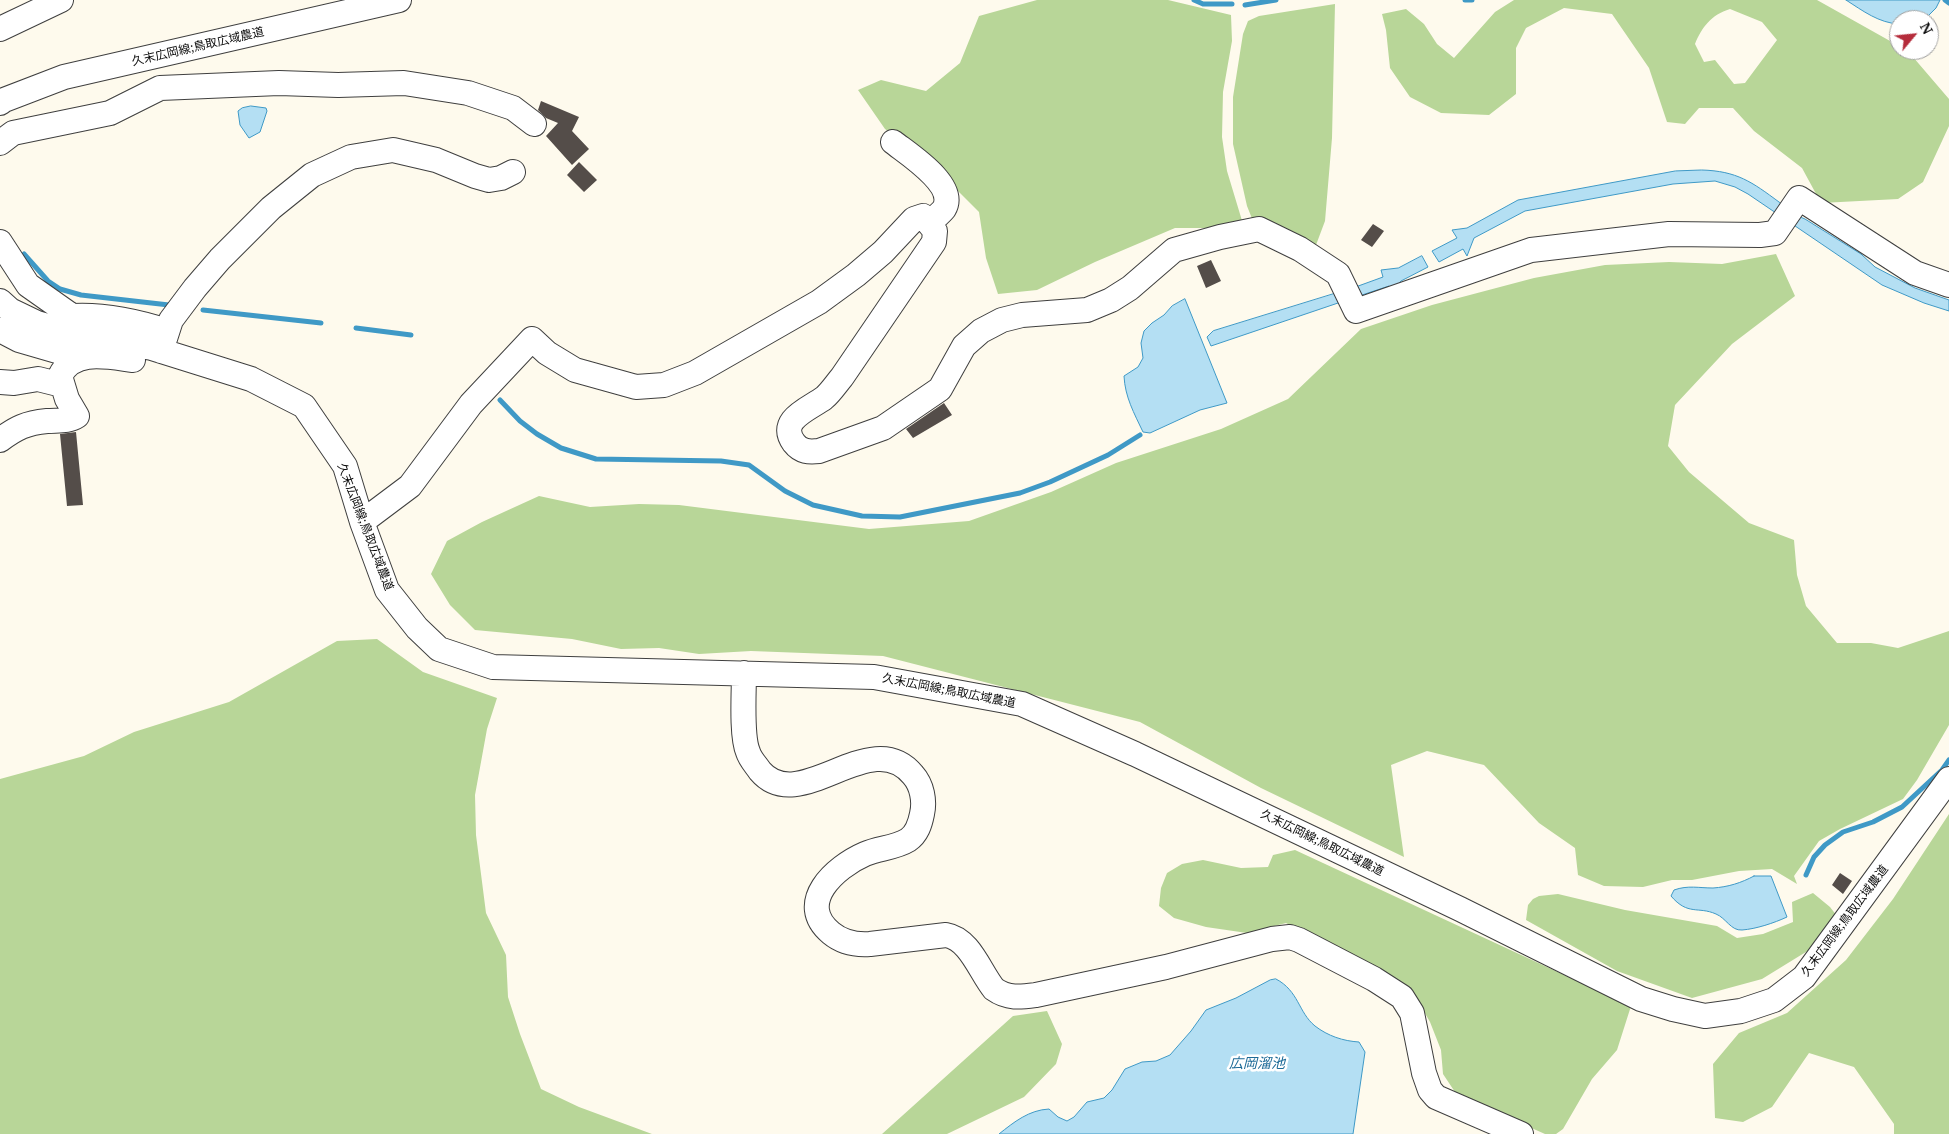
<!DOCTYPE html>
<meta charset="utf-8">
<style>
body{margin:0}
#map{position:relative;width:1949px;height:1134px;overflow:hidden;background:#fefaed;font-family:"Noto Serif",serif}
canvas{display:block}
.north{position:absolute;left:1889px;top:10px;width:50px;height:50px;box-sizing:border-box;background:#fff;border:1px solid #9e9e9e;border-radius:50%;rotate:62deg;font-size:14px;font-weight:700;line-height:20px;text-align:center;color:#0c0c0c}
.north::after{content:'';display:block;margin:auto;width:18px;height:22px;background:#b52c3b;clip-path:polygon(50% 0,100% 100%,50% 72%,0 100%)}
</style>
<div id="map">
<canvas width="1949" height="1134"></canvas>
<div class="north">N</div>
</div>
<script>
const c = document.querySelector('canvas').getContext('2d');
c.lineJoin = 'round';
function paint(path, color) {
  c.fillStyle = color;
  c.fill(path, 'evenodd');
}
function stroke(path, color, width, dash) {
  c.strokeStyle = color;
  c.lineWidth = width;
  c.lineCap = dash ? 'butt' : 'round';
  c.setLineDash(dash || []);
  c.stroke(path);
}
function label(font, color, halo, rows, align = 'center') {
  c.font = font + ' "Noto Serif","Noto Sans JP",serif';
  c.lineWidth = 5;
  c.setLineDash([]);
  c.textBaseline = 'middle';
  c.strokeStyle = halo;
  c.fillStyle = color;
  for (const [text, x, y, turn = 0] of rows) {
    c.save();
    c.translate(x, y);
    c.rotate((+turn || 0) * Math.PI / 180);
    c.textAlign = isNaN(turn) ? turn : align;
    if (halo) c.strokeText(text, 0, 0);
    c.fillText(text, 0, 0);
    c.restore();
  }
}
paint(new Path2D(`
 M 1037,0 L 1168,0 L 1231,15 L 1232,41 L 1223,92 L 1222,137 L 1227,171 L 1243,224 L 1236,228 L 1175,228 L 1095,262 L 1037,290 L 998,294 L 986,258 L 979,212 L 926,159 L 885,129 L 858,90 L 881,80 L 926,91 L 960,63 L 979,16 Z
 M 1514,0 L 1817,0 L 1899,46 L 1899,50 L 1907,50 L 1949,99 L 1949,126 L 1923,182 L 1898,199 L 1821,203 L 1802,168 L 1754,131 L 1733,108 L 1699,108 L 1685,124 L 1667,122 L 1649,68 L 1612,14 L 1564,8 L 1526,28 L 1516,48 L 1516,94 L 1489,115 L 1441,113 L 1410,97 L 1390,68 L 1386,30 L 1382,14 L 1406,9 L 1424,24 L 1437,44 L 1454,58 L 1495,12 ZM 1730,9 L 1762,22 L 1777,40 L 1745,83 L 1734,84 L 1715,60 L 1704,62 L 1695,44 C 1702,27 1711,15 1730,9 Z
 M 1335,4 L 1332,138 L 1325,221 L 1313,253 L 1253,221 L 1247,206 L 1233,144 L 1233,97 L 1243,34 L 1248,21 L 1259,16 Z
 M 1776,254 L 1795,296 L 1732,344 L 1675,405 L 1668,446 L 1689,472 L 1749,523 L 1794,540 L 1797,575 L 1806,606 L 1837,643 L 1871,643 L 1898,648 L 1949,631 L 1949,725 L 1917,780 L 1903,799 L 1840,829 L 1819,841 L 1794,876 L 1797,884 L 1772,869 L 1739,871 L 1692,880 L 1672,880 L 1643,887 L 1604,886 L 1578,875 L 1575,848 L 1539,823 L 1484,765 L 1427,751 L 1391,765 L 1404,857 L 1261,788 L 1140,722 L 883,656 L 751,651 L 699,654 L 659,648 L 621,649 L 572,639 L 475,630 L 450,605 L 431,574 L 447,541 L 482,522 L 539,496 L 590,507 L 639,504 L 679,505 L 869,529 L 969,521 L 1051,492 L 1116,463 L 1221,429 L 1288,399 L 1361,329 L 1432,305 L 1534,278 L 1605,265 L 1669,262 L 1722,264 Z
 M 377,639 L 423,672 L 497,698 L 487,729 L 475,795 L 476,835 L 486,913 L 506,955 L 508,997 L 520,1034 L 541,1089 L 579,1107 L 652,1134 L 0,1134 L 0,779 L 84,756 L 134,732 L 229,702 L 337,641 Z
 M 1949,814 L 1949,1134 L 1894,1134 L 1894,1124 L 1854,1067 L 1809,1053 L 1772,1107 L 1743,1122 L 1715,1118 L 1713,1064 L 1739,1033 L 1787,1013 L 1846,960 L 1893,899 Z
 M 1295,850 L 1631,1006 L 1617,1050 L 1592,1079 L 1563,1129 L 1556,1134 L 1545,1134 L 1457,1095 L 1443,1074 L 1441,1050 L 1430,1022 L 1411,989 L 1286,923 L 1247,933 L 1206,927 L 1174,918 L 1159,906 L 1161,888 L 1167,873 L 1182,864 L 1203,860 L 1241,868 L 1268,867 L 1273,855 Z
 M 1813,893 L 1830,907 L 1837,916 L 1814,947 L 1762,979 L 1692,998 L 1617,971 L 1526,920 L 1528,905 L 1533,899 L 1539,896 L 1558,894 L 1625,910 L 1717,926 L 1737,938 L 1763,934 L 1793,922 L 1792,902 Z
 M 1047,1011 L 1062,1044 L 1056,1064 L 1024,1097 L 947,1134 L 882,1134 L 1013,1016 Z`), '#b8d698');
const water = new Path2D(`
 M 1846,0 L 1940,0 L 1936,8 L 1924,20 L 1899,20 L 1899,24 C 1879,23 1863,11 1846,0 Z
 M 251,106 L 266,108 L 267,111 L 260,132 L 249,138 L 240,125 L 238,111 L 242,108 Z
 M 1702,170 C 1737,171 1752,182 1779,202 C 1788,208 1794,215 1805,219 L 1861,254 L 1875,267 L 1915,288 L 1949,300 L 1949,311 L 1924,303 L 1882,285 L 1748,194 L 1735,187 L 1715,181 L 1673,184 L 1525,211 L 1474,238 L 1467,256 L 1463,249 L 1439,262 L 1432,251 L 1457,238 L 1452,230 L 1467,228 L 1518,200 L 1675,171 Z
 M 1422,256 L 1428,267 L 1401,281 L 1392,292 L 1389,286 L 1356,297 L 1350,289 L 1383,277 L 1381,270 L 1398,268 Z
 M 1337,293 L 1341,302 L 1211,346 L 1207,337 L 1213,331 Z
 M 1185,299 L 1227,403 L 1200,410 L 1150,433 L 1143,432 C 1134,413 1125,397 1124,376 L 1138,367 L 1143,358 L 1141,343 L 1144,331 L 1152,323 L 1164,315 L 1172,306 Z
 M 1754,876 L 1771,876 L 1787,917 C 1774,923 1756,929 1742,930 C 1731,931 1726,918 1716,914 C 1698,906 1688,916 1671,896 L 1674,890 C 1688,885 1699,888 1713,888 C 1728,887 1741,883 1754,876 Z
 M 1276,979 C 1299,991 1298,1012 1315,1026 C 1328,1036 1343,1041 1359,1042 L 1365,1052 L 1353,1134 L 999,1134 C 1014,1122 1029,1110 1049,1109 L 1058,1117 L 1067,1121 L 1074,1117 L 1087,1102 L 1104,1098 L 1112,1090 L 1125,1069 L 1142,1062 L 1156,1061 L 1170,1055 L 1191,1031 L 1206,1010 L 1236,998 L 1270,980 Z`);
paint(water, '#b4dff3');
stroke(water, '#3f99c6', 1);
stroke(new Path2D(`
 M 1194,0 L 1203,4 L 1232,4
 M 1465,0 L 1472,0
 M 1945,0 L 1949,3
 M 1245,5 L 1276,0
 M 24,254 L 48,281 L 60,289 L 81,295 L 169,305
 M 203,310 L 321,323
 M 356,328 L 411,335
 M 500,400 L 520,421 L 537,434 L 561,448 L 596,459 L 721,461 L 749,465 L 785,491 L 813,505 L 862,516 L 900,517 L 1020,493 L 1050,482 L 1108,455 L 1140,435
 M 1806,875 L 1814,857 L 1825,845 L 1843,832 L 1873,822 L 1902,807 L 1942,770 L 1949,760`), '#3f99c6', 5);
paint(new Path2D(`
 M 541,101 L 579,117 L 572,131 L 589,149 L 572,165 L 546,136 L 558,123 L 546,118 L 538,110 Z
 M 579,162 L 597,180 L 584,192 L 567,175 Z
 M 1373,224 L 1384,231 L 1372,247 L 1361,240 Z
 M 1211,260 L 1221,281 L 1206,288 L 1197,266 Z
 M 944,403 L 952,415 L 913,438 L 906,429 Z
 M 76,432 L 83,505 L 67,506 L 60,434 Z
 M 1840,873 L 1852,881 L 1843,894 L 1832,885 Z`), '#544d49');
const minor = new Path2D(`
 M 0,29 L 61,0
 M 0,103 L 4,100 L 64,77 L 399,0
 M 893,142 C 908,154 958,185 944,209 C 940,214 934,218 930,223
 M 0,143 L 13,133 L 110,113 L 160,88 L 279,83 L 338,85 L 404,83 L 468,93 L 513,108 L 534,124
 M 0,242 L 28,285 L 72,316 L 82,336
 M 0,301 L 10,310 L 37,323 L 82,336 L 152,348 L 251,379 L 304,406 L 345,466 L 362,522 L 387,590 L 417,628 L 439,649 L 493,667 L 874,677 L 1022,704 L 1135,754 L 1460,909 L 1641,999 L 1673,1009 L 1705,1016 L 1741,1011 L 1774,1000 L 1804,977 L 1949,779
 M 72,316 C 105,314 136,321 167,331
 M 0,330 L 19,340 L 81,358
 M 161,351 L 171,320 L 195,288 L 220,259 L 271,208 L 312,175 L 351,157 L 393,150 L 436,160 L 475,176 L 489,180 L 501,178 L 513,172
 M 0,382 L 14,383 L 38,379 L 62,385
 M 0,440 C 16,428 26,423 47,421 C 57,420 68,422 77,416 L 67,399 L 60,376 C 73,348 109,357 133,360
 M 362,522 L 410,486 L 471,404 L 532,339 L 547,353 L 575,370 L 636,387 L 664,385 L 695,373 L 819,302 L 856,275 L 883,252 L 914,219 L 923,216 L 935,231 L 934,242 L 842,377 C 836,384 831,392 824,398 C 809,409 777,420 794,443 C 801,452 809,452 819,451 L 883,428 L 940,389 L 964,346 L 981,331 L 1002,320 L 1022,315 L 1087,310 L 1111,300 L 1130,288 L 1174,250 L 1220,237 L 1259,229 L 1300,249 L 1338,274 L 1356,311 L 1531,250 L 1669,234 L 1760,235 L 1775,233 L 1799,198 L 1915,273 L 1949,285
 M 744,673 C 744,691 741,736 748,752 C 750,759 756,765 760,771 C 800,818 871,723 913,775 C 922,785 925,801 922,814 C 920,824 917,834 908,840 C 895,848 879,848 865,854 C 835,867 795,903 831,933 C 843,943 856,945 870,944 L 946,935 C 970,939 980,972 994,989 C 1008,999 1021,997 1036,995 L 1166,967 L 1272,939 L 1290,937 L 1299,940 L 1374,979 L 1402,997 L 1412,1013 L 1424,1073 L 1430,1090 L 1436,1097 L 1521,1134`);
stroke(minor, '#3f3f3f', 26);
stroke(minor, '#fff', 24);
label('12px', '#0c0c0c', '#fff', [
 ["久末広岡線;鳥取広域農道",198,47,-13],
 ["久末広岡線;鳥取広域農道",365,527,69],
 ["久末広岡線;鳥取広域農道",949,691,11],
 ["久末広岡線;鳥取広域農道",1322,843,26],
 ["久末広岡線;鳥取広域農道",1845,921,-53]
]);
label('italic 14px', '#1c6a97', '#fff', [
 ["広岡溜池",1257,1064]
]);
</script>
